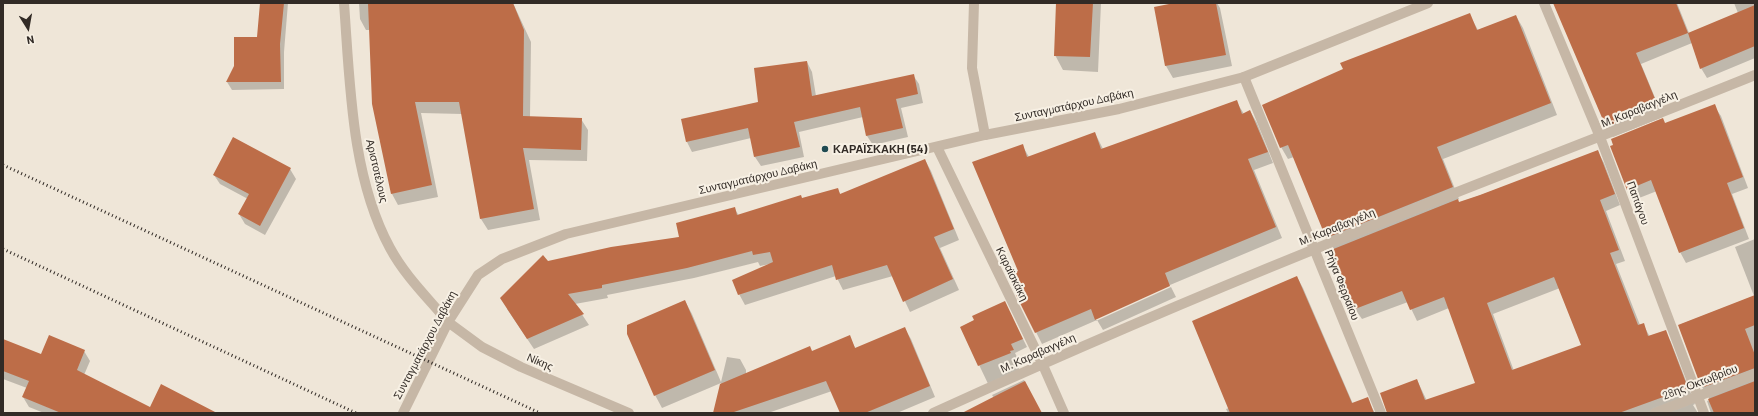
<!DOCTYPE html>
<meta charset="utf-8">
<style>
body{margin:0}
#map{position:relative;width:1758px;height:416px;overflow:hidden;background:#efe6d8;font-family:Barlow,sans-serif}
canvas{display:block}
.frame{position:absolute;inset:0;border:4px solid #322b26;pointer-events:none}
.north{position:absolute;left:8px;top:8px;width:40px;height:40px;-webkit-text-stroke:3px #f7f0e4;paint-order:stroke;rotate:169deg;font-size:11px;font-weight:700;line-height:16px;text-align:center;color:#322b26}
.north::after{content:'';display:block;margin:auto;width:14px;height:18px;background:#322b26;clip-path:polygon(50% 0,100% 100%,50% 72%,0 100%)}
</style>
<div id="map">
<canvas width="1758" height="416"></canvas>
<div class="frame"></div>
<div class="north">N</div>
</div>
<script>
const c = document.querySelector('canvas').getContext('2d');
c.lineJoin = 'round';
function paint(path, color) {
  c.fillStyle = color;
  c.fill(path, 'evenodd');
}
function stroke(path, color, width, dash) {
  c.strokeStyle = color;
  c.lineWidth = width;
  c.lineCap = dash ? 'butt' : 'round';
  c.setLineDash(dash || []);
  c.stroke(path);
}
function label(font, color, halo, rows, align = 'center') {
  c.font = font + ' Barlow,sans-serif';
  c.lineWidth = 4;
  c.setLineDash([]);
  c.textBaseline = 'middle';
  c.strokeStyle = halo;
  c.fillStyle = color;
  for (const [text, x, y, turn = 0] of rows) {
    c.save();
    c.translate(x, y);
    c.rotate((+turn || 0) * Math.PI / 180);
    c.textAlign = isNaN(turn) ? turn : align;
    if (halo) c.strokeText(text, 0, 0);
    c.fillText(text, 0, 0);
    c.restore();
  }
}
paint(new Path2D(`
 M 261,3 L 288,3 L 284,52 L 284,89 L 232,90 L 227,82 L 235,66 L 258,38 Z
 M 359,3 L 513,3 L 531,42 L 530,117 L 581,119 L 588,130 L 587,161 L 529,160 L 540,220 L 488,230 L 481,219 L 462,114 L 421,113 L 438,197 L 398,205 L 392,194 L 370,30 L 366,30 L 360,19 Z
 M 1057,3 L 1101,3 L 1098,72 L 1063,70 L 1055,55 Z
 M 1180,3 L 1217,3 L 1220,8 L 1232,66 L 1173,78 L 1166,66 L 1155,8 Z
 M 1555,3 L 1677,3 L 1689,33 L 1738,13 L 1734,3 L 1755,3 L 1755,58 L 1707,78 L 1701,68 L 1692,43 L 1641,64 L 1663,117 L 1613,137 L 1607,127 Z
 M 1469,14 L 1478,30 L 1516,16 L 1523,28 L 1557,115 L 1443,159 L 1459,199 L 1457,200 L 1459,203 L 1598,152 L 1604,163 L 1620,205 L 1606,211 L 1625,261 L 1616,264 L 1640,325 L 1643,324 L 1650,337 L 1665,331 L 1671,342 L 1695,404 L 1693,405 L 1698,413 L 1388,413 L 1417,380 L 1427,401 L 1477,384 L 1449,308 L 1417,321 L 1408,302 L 1362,319 L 1355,309 L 1334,249 L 1327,237 L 1294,157 L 1288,159 L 1281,147 ZM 1560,288 L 1582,346 L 1514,371 L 1493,314 Z
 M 807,62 L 812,72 L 816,96 L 913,75 L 919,84 L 923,103 L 901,108 L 908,137 L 873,145 L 867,136 L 863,117 L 799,132 L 804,157 L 761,166 L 755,157 L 751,138 L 692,152 L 687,142 L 682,120 L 760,102 Z
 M 1236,101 L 1244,114 L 1250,111 L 1257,123 L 1273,163 L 1254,170 L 1282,238 L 1170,285 L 1096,318 L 1096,321 L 1171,287 L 1176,297 L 1103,330 L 1097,320 L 1042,344 L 1018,296 L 1024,293 L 1019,272 L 1022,145 L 1029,157 L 1095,133 L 1103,149 Z
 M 1714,106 L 1721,116 L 1748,188 L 1732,194 L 1749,239 L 1686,263 L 1680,252 L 1657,191 L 1634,200 L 1628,189 L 1666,124 Z
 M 234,138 L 290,169 L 296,179 L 265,235 L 245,224 L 239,214 L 248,199 L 220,184 L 214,175 Z
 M 925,160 L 931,171 L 959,240 L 940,248 L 959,290 L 910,312 L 893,276 L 843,290 L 836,276 L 745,305 L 739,294 L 770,264 L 760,266 L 758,262 L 694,278 L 607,295 L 608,298 L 575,304 L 589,325 L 534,349 L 507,309 L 548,263 L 680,237 L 735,209 L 739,216 L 837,189 L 841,195 Z
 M 1755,239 L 1755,413 L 1711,413 L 1707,401 L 1710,400 L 1702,387 L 1679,325 L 1754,296 L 1735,247 Z
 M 1297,277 L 1303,288 L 1353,404 L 1367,399 L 1375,413 L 1228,413 L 1226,409 L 1229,408 Z
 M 685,301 L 692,314 L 721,382 L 727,357 L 740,359 L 746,370 L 746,374 L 812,352 L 849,337 L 856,349 L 905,329 L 911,339 L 935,397 L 897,413 L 841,413 L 832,391 L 768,413 L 714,413 L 721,383 L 662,408 L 655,395 Z
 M 1009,311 L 1027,347 L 1015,353 L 1018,359 L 1014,360 L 1023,376 L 991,390 L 961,327 L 975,321 Z
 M 3,340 L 41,355 L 84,351 L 90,361 L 84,375 L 150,408 L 212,413 L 44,413 L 29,407 L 23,397 L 27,388 L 3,379 Z
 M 1024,380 L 1041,413 L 964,413 L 994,398 L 992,395 Z`), '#0003');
paint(new Path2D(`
 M 260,3 L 284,3 L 280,44 L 281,82 L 226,82 L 234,66 L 234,37 L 257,37 Z
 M 368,3 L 513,3 L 524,30 L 523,116 L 582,118 L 581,150 L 523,148 L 534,209 L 480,219 L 459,102 L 415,102 L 432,185 L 391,194 L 372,104 Z
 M 1056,3 L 1093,3 L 1090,57 L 1054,56 Z
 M 1174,3 L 1216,3 L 1226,55 L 1165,66 L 1154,7 Z
 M 1553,3 L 1676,3 L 1688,33 L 1636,53 L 1658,106 L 1606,127 Z
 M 1755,5 L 1755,46 L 1700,69 L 1688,33 Z
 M 1470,13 L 1477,30 L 1516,15 L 1551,103 L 1437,147 L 1453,187 L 1326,238 L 1288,145 L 1280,148 L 1262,105 L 1343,69 L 1340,63 Z
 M 807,61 L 812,96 L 914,74 L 918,94 L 896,99 L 903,128 L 866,136 L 860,107 L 794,122 L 800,147 L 754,157 L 748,128 L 686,142 L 681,119 L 758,102 L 754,68 Z
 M 1237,100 L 1242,114 L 1250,110 L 1268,152 L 1248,159 L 1276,227 L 1165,273 L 1170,286 L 1095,320 L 1091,309 L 1035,333 L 1016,295 L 1022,293 L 1014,273 L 1018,271 L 972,162 L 1023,144 L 1027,157 L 1095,132 L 1101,149 Z
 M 1715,104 L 1743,177 L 1727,183 L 1744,228 L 1679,253 L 1651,180 L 1627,190 L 1610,146 L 1613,145 L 1611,139 L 1663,118 L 1665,123 Z
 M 233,137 L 291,168 L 260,226 L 238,214 L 249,194 L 213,175 Z
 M 1598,150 L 1615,194 L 1600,200 L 1619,250 L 1610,253 L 1638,325 L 1644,323 L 1648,336 L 1666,330 L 1688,388 L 1619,413 L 1387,413 L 1380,393 L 1417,379 L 1425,400 L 1475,383 L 1444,297 L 1410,310 L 1402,291 L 1355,309 L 1331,250 L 1458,199 L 1459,202 L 1480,195 ZM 1554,277 L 1581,345 L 1512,370 L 1487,303 Z
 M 925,159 L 954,229 L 934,237 L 953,279 L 903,302 L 887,265 L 836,280 L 832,265 L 738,295 L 732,280 L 773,262 L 770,252 L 753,255 L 752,251 L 687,268 L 602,285 L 602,288 L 568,294 L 584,314 L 527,339 L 500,298 L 543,255 L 548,261 L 611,247 L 679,237 L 676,223 L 735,207 L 737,215 L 801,195 L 802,198 L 838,188 L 840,194 Z
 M 1297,276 L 1352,403 L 1368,397 L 1374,413 L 1230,413 L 1192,321 Z
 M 1755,295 L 1755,325 L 1745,329 L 1755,355 L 1755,368 L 1704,387 L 1703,383 L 1700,384 L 1678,325 Z
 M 685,300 L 715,370 L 654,396 L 627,334 L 627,325 Z
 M 1005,301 L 1023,339 L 1011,344 L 1014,350 L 1010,351 L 1011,353 L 978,366 L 960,327 L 974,320 L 972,316 Z
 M 905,327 L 930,386 L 865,413 L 840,413 L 826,381 L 731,413 L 713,413 L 720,384 L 810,346 L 812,351 L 850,335 L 855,348 Z
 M 49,335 L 85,350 L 77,370 L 150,407 L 161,384 L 217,413 L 61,413 L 22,397 L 29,381 L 3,371 L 3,339 L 41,354 Z
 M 1025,381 L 1042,413 L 962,413 L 1001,393 Z
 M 1755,381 L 1755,413 L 1714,413 L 1708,399 Z`), '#bd6d48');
stroke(new Path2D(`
 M 974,3 L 972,68 L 985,135`), '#c6b7a6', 10);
stroke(new Path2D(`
 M 344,3 C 350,83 351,176 390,248 C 405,276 428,298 448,322
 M 1544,3 L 1600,137 L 1704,413
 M 1244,77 L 1381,413
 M 937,147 L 1042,363 L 1064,413
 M 933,413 C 1059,356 1186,301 1315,249 C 1461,189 1609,134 1755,75
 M 1655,413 L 1755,374`), '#c6b7a6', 10);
stroke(new Path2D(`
 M 448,322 L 482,347 L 521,367 L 629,413
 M 403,413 L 448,322 L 478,275 L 502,259 L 566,234 L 985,135 L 1119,109 L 1244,77 L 1428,3`), '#c6b7a6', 10);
stroke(new Path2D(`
 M 3,165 L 540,413
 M 3,249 L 356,413`), '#322b26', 3, [1, 3]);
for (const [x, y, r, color] of [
 [825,149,4,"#1f4a51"]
]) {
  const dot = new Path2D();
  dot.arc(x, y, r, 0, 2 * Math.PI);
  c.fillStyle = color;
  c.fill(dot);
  stroke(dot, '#f7f0e4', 1.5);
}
label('11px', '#322b26', '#f7f0e4', [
 ["Συνταγματάρχου Δαβάκη",1074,105,-12],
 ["Μ. Καραβαγγέλη",1639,109,-22],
 ["Αριστοτέλους",377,171,77],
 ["Συνταγματάρχου Δαβάκη",758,177,-13],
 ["Παπάγου",1638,203,70],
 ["Μ. Καραβαγγέλη",1337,227,-22],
 ["Καραϊσκάκη",1012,274,64],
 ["Ρήγα Φερραίου",1342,285,68],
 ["Συνταγματάρχου Δαβάκη",425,345,-62],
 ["Μ. Καραβαγγέλη",1038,353,-24],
 ["Νίκης",540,362,23],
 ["28ης Οκτωβρίου",1700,382,-21]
]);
label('bold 11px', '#322b26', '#f7f0e4', [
 ["ΚΑΡΑΪΣΚΑΚΗ (54)",833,149]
], 'left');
</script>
